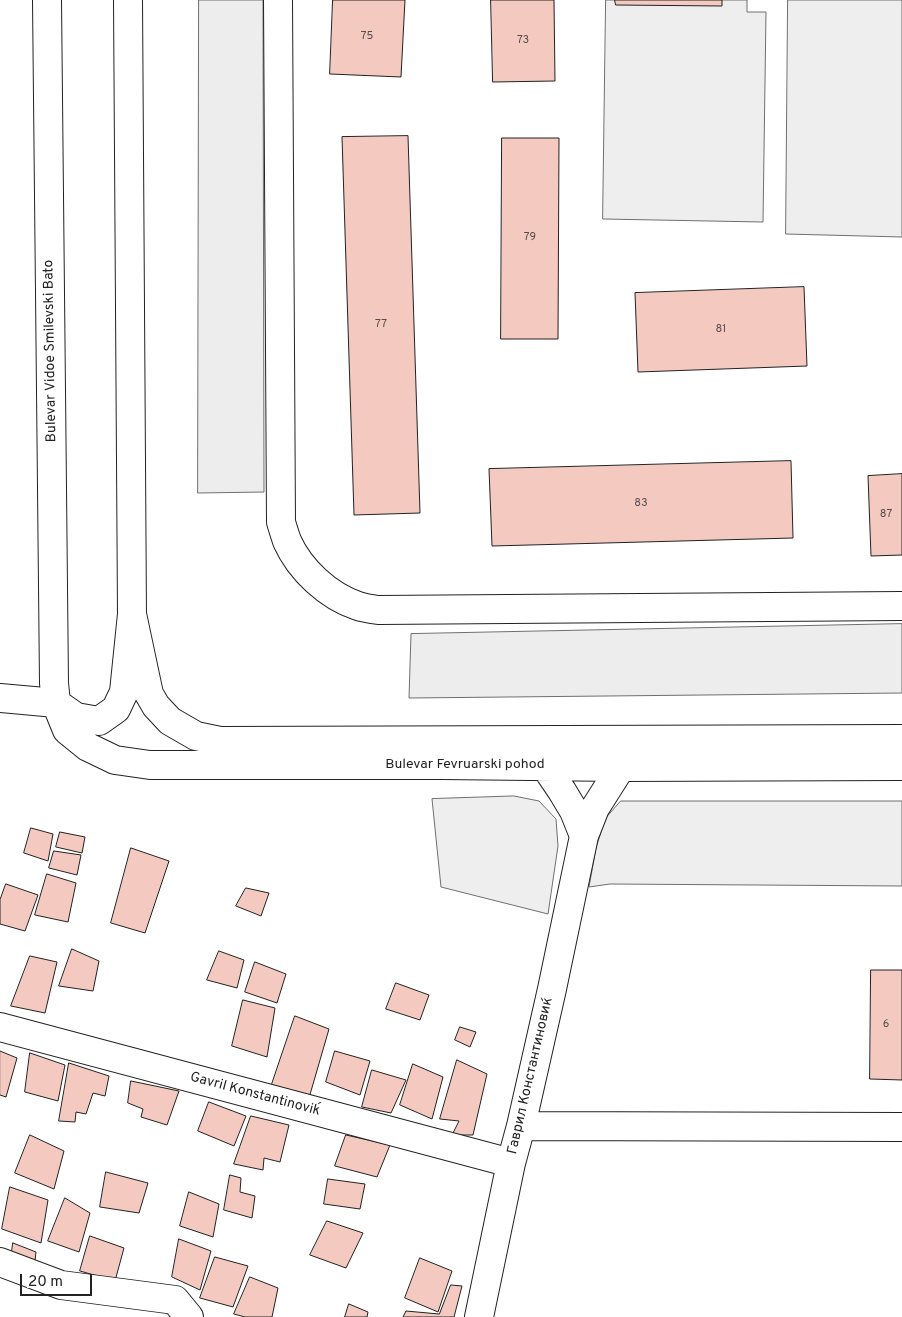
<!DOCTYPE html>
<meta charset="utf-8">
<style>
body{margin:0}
#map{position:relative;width:902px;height:1317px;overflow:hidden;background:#fff;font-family:Overpass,sans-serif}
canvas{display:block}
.scale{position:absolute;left:20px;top:1274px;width:72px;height:22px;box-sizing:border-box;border:2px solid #222;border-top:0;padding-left:6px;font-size:15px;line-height:18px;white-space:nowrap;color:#222;-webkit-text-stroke:4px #fff;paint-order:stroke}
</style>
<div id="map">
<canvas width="902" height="1317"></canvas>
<div class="scale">20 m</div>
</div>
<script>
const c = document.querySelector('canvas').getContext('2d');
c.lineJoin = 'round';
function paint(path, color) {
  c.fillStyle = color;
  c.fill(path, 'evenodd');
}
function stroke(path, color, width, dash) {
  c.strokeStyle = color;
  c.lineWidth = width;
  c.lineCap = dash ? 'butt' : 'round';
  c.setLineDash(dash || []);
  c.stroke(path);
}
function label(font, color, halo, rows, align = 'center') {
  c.font = font + ' Overpass,sans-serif';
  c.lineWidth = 4;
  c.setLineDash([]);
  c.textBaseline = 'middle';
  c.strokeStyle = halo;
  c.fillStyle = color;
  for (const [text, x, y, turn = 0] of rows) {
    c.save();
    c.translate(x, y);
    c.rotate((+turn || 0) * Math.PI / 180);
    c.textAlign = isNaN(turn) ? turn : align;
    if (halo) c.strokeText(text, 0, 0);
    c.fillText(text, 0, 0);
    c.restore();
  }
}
const green = new Path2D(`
 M 606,0 L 747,0 L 747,12 L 766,12 L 763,222 L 603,219 Z
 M 788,0 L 902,0 L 902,237 L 786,234 Z
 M 514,796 L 539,801 L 556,819 L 558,846 L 548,914 L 441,887 L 432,799 Z
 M 621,801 L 902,801 L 902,886 L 610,884 L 589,887 L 596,848 L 605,819 Z`);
paint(green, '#eee');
stroke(green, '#6f6f6f', 1);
const parking = new Path2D(`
 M 199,0 L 263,0 L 264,492 L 198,493 Z
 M 902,624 L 902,693 L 409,698 L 411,634 Z`);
paint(parking, '#ededed');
stroke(parking, '#6f6f6f', 1);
const building = new Path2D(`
 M 333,0 L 405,0 L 401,77 L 330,74 Z
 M 491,0 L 554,0 L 555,81 L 493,82 Z
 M 615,0 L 722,0 L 722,6 L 616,5 Z
 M 408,136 L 420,513 L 354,515 L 342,137 Z
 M 502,138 L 559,138 L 558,339 L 501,339 Z
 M 804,287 L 807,366 L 638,372 L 635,293 Z
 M 791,461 L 793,538 L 492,546 L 489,469 Z
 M 902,474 L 902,555 L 871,556 L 868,476 Z
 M 31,828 L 53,834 L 48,861 L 24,853 Z
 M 60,832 L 85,837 L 82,853 L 56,847 Z
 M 131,848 L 169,861 L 145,933 L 111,923 Z
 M 54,851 L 81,855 L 77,875 L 49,868 Z
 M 47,874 L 76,883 L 68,922 L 35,915 Z
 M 6,884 L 38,895 L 25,931 L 0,924 L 0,900 Z
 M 246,888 L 269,893 L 261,916 L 236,906 Z
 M 72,949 L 99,961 L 93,991 L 59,986 Z
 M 219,951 L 244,960 L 237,988 L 207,980 Z
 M 30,956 L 57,962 L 45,1013 L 11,1006 Z
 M 255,962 L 286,974 L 277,1003 L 245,992 Z
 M 871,970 L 902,970 L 902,1080 L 870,1079 Z
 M 396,983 L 429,995 L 420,1020 L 386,1009 Z
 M 243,1000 L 275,1008 L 267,1057 L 232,1046 Z
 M 295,1016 L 329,1029 L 309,1098 L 271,1087 Z
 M 460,1027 L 476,1032 L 470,1047 L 455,1040 Z
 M 0,1051 L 17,1058 L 6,1097 L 0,1095 Z
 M 335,1051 L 370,1061 L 360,1095 L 326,1082 Z
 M 30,1053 L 65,1065 L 58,1101 L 25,1092 Z
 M 457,1060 L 487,1074 L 473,1135 L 452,1135 L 459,1121 L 440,1119 Z
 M 69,1063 L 109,1076 L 105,1096 L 93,1093 L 86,1114 L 76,1112 L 75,1122 L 59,1121 Z
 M 413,1064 L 443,1077 L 432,1119 L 400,1105 Z
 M 372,1070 L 406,1080 L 391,1113 L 362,1107 Z
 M 131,1081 L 179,1091 L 167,1125 L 141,1117 L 143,1109 L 128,1103 Z
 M 209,1102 L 246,1116 L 234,1146 L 198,1131 Z
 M 251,1116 L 289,1125 L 280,1162 L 264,1158 L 263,1170 L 234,1164 Z
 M 30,1135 L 64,1151 L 54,1189 L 15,1173 Z
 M 346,1135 L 390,1145 L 377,1177 L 335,1166 Z
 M 106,1172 L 148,1183 L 139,1213 L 100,1207 Z
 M 230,1175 L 241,1178 L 240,1192 L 255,1196 L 252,1218 L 224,1210 Z
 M 328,1179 L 365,1184 L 360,1209 L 324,1204 Z
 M 10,1187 L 48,1200 L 41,1243 L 2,1229 Z
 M 189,1192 L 219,1204 L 213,1237 L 180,1226 Z
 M 65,1198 L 90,1213 L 79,1252 L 48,1241 Z
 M 327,1221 L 363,1233 L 346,1268 L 310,1255 Z
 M 90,1236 L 124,1248 L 115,1281 L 80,1271 Z
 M 179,1239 L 211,1251 L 200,1290 L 172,1277 Z
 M 13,1243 L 36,1252 L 34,1269 L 11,1259 Z
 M 215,1257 L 248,1266 L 233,1307 L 200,1298 Z
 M 420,1258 L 452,1271 L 438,1312 L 405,1298 Z
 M 250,1277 L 278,1288 L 272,1317 L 245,1317 L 234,1314 Z
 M 451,1285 L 462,1286 L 454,1317 L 403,1317 L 406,1311 L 439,1314 Z
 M 349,1304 L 368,1312 L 367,1317 L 345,1317 Z`);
paint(building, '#f3c9c0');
stroke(building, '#222', 1);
const minor = new Path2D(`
 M 47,0 L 54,683 L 56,703 L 67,730 L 88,747 L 115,760 L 150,765 L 441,765 L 621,767 L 902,766
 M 278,0 L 281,522 C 283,529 285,535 287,541 C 300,570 328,596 358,606 C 364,608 371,609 378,610 L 902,606
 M 132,614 L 149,694 L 156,706 L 170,721 L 196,736 L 220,741 L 902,739
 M 0,698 L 56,703 L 76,717 L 99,721 L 116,709 L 124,692 L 132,614 L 128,0
 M 545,766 L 562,791 L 574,811 L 584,836
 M 0,1027 L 511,1163
 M 521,1126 L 902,1127
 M 0,1262 L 61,1285 L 175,1300 L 189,1317
 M 479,1317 L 511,1163 L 521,1126 L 552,989 L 584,836 L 595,808 L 621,767`);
stroke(minor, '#222', 30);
stroke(minor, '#fff', 28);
label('11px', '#564c4a', null, [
 ["75",367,37],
 ["73",523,41],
 ["79",530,238],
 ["77",381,325],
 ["81",721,330],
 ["83",641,504],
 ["87",886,515],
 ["6",886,1025]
]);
label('14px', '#222', '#fff', [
 ["Bulevar Vidoe Smilevski Bato",51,351,-91],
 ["Bulevar Fevruarski pohod",465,765],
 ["Гаврил Константиновиќ",531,1076,-77],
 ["Gavril Konstantinoviḱ",255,1095,15]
]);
</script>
